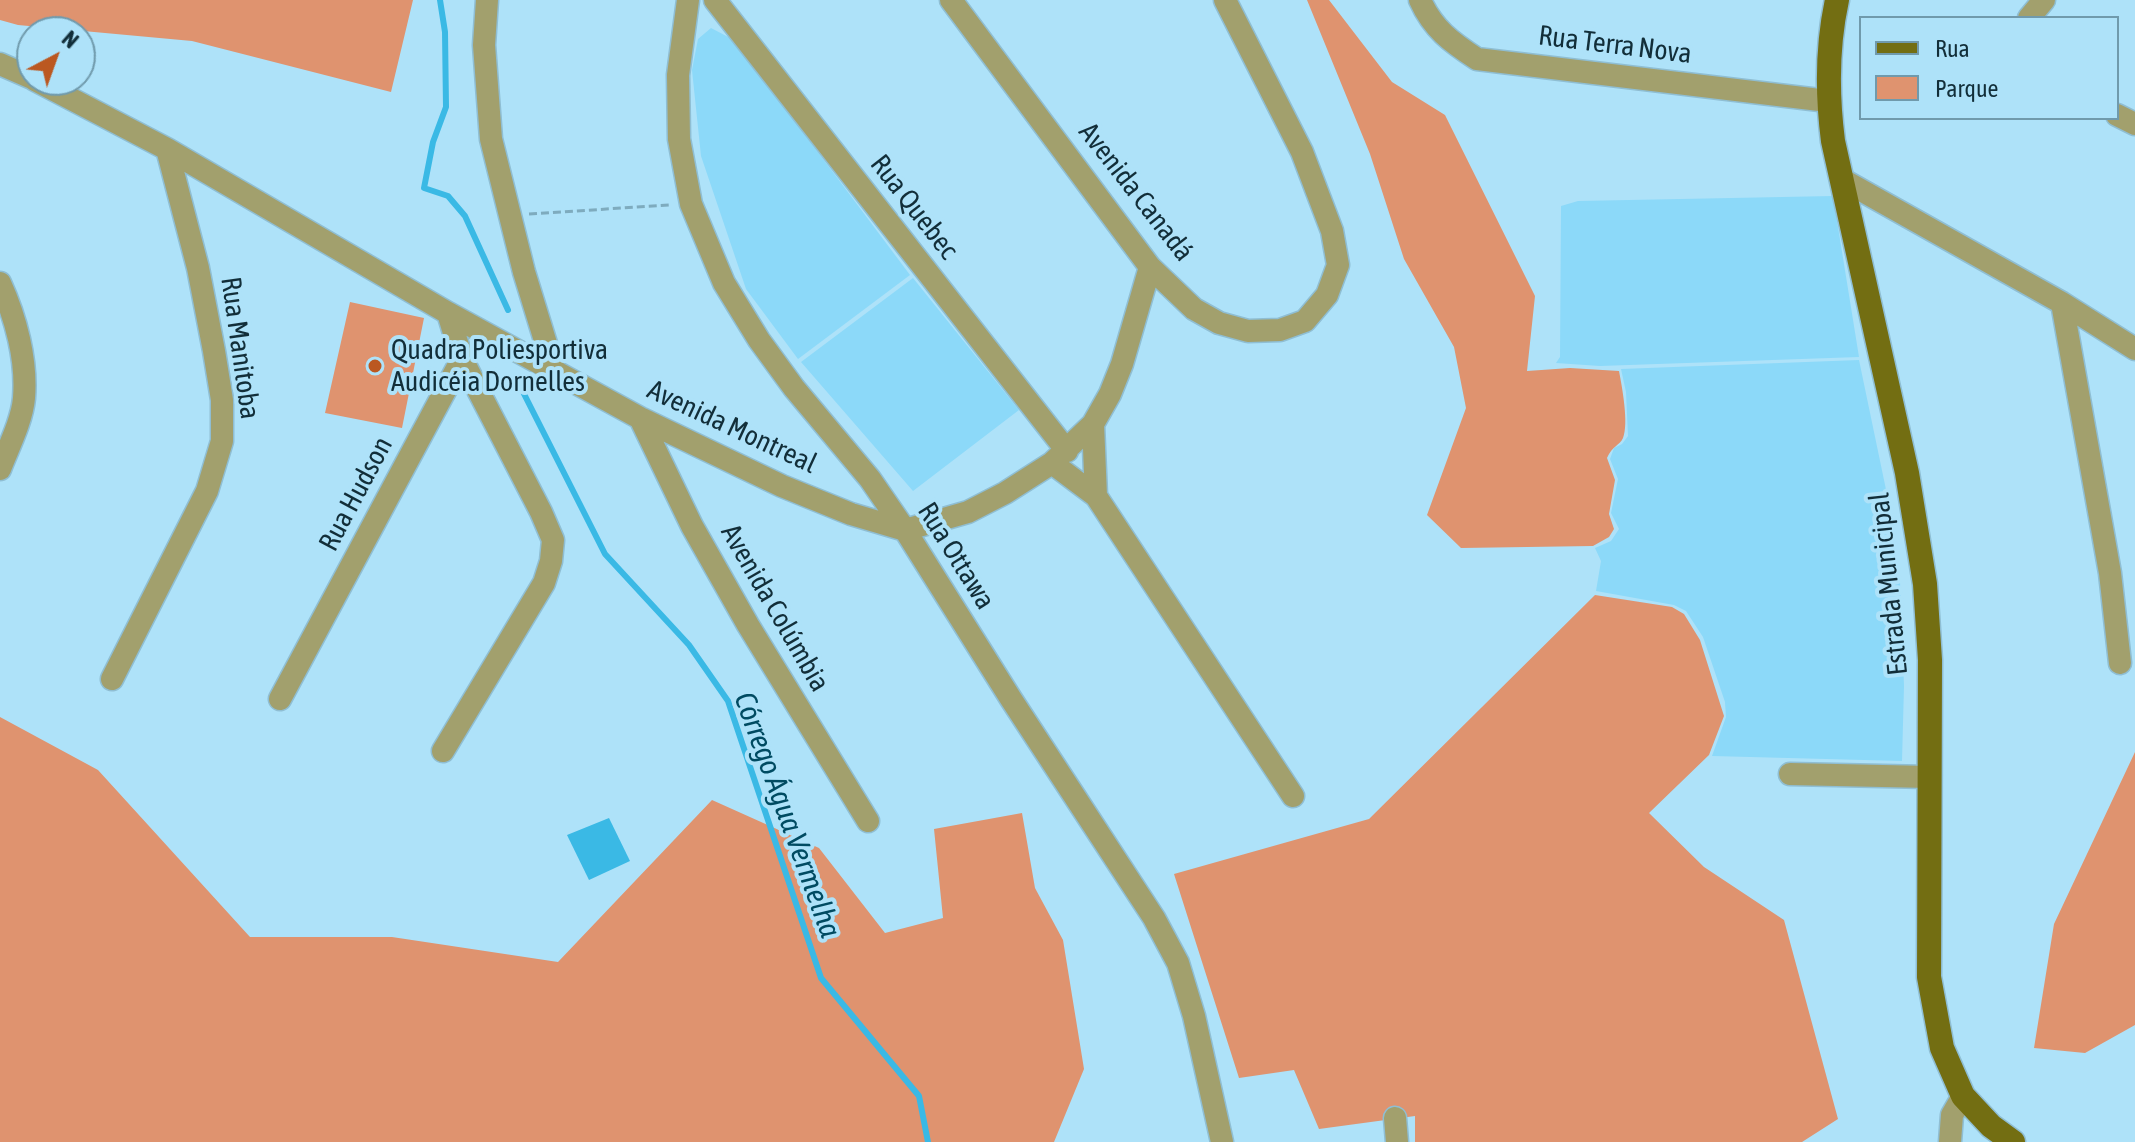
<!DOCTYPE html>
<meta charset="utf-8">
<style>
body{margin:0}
#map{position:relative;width:2135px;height:1142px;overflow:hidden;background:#aee2f9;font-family:"Asap Condensed",sans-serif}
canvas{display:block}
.legend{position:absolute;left:1859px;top:16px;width:260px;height:104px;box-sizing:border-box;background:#aee2f9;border:2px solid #709aac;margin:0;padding:10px 14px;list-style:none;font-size:24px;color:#122e39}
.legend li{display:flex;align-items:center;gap:16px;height:40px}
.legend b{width:40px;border:2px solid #709aac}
.north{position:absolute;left:16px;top:16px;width:80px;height:80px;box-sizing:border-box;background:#aee2f9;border:2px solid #709aac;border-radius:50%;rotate:41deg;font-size:22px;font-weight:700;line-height:32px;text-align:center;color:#122e39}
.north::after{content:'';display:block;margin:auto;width:28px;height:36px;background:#bb5821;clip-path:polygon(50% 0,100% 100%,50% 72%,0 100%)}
</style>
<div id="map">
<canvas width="2135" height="1142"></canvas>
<ul class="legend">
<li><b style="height:10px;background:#736e12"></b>Rua</li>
<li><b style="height:22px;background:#df936f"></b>Parque</li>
</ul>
<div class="north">N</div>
</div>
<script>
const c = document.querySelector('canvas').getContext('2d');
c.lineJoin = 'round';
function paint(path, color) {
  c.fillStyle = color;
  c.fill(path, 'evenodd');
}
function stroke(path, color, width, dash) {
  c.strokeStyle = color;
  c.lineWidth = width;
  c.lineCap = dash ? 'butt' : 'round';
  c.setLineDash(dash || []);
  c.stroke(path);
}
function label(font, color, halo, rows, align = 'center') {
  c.font = font + ' "Asap Condensed",sans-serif';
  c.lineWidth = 8;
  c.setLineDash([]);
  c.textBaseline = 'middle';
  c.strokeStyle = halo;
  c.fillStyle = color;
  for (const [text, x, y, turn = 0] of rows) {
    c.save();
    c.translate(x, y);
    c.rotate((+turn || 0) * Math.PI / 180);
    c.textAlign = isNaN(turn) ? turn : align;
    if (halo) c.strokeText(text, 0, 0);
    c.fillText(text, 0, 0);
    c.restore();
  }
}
paint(new Path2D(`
 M 711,28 L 734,40 L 910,275 L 798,359 L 746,289 L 701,156 L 692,70 L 698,39 Z
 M 1833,196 L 1859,357 L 1600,366 L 1556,363 L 1560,357 L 1561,206 L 1578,201 Z
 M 913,278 L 1019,410 L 913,491 L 801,362 Z
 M 1859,360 L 1889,504 L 1900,582 L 1904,686 L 1902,761 L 1712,756 L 1726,717 L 1725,702 L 1703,637 L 1686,611 L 1674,605 L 1596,591 L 1601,561 L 1595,548 L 1611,541 L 1619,529 L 1611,513 L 1618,479 L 1610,459 L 1614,448 L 1622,444 L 1628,436 L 1626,392 L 1621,369 Z`), '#8cd9f9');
paint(new Path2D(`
 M 0,0 L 413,0 L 391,92 L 192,41 L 18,25 L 0,20 Z
 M 1307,0 L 1329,0 L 1392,82 L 1445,115 L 1535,296 L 1527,371 L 1570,368 L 1619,371 C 1622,387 1629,423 1623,438 C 1620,445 1612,446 1607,458 L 1615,480 L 1609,514 L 1614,529 L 1609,537 L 1593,546 L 1461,548 L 1427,515 L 1466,408 L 1454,347 L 1404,259 L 1370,154 Z
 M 350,302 L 424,318 L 402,428 L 325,413 Z
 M 1595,595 L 1672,607 L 1684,614 L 1700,640 L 1724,716 L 1709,755 L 1649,813 L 1704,867 L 1784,920 L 1838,1119 L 1802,1142 L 1415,1142 L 1415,1116 L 1319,1129 L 1294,1070 L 1239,1078 L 1174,874 L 1369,819 Z
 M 0,717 L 98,770 L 250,937 L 392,937 L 558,962 L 712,800 L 819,848 L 885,933 L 943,918 L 934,829 L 1022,813 L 1035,888 L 1063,940 L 1084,1069 L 1054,1142 L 0,1142 Z
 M 2135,752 L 2135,1025 L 2085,1053 L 2034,1048 L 2054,924 Z`), '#df936f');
paint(new Path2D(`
 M 609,818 L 630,861 L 589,880 L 567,835 Z`), '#3ab9e5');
stroke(new Path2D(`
 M 440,0 L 445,32 L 446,107 L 433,142 L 424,188 L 448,196 L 465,216 L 508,310
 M 519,384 L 605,554 L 689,645 L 728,701 L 821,978 L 919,1096 L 928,1142`), '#3ab9e5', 6);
const minor = new Path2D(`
 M 487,0 L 484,45 L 491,139 L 524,272 L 555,373
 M 688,0 L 678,75 L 679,139 L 691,204 L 724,283 L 759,340 L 794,388 L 870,479 L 905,530 L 1011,699 L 1154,918 L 1178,963 L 1194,1016 L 1222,1142
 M 715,0 L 1067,451
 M 951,0 L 1150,267 L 1194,309 L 1219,323 L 1248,331 L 1280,330 L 1305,321 L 1327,295 L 1338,265 L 1332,231 L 1302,152 L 1225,0
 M 1420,0 C 1433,29 1451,42 1477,59 L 1828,101
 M 2029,18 L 2044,0
 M 0,64 L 32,78
 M 35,80 L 167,149 L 448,313 L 640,418 L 782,486 L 851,514 L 905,530 L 968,512 L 1005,493 L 1052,463 L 1093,424 L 1110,394 L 1122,364 L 1150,267
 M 2117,115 L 2135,124
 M 1843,180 L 2062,303 L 2135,349
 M 0,283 C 16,318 27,360 24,398 C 22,421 8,448 0,469
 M 2062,303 L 2110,573 L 2120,663
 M 640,418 L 692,526 L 748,625 L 868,821
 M 1093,424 L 1096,496 L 1293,796
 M 1052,463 L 1096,496
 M 112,679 L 207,491 L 222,441 L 222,400 L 214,351 L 198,268 L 167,149
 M 280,699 L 462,359 L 448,313
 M 443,751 L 544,583 L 551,561 L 553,540 L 541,512 L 462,359
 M 1790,774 L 1929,777
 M 1395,1118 L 1397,1142
 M 1950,1142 L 1952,1115 L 1963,1096`);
const major = new Path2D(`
 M 1837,0 C 1827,46 1827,94 1833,141 L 1907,473 L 1925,584 L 1930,660 L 1929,977 L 1942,1048 L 1963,1096 L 1991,1126 L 2013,1142`);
stroke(minor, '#8fbed3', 25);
stroke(major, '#8fbed3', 27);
stroke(new Path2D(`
 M 529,214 L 669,205`), '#7eabbe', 3, [8, 4]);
stroke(minor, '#a2a06d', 22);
stroke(major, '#736e12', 24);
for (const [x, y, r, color] of [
 [375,366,8,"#bb5821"]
]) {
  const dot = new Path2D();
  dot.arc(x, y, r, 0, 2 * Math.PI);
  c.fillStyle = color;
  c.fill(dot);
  stroke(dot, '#aee2f9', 3);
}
label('28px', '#122e39', '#aee2f9', [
 ["Rua Terra Nova",1615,45,7],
 ["Avenida Canadá",1136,192,52],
 ["Rua Quebec",914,207,52],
 ["Rua Manitoba",240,348,82],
 ["Avenida Montreal",732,427,25],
 ["Rua Hudson",356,494,-62],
 ["Rua Ottawa",956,556,58],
 ["Estrada Municipal",1889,584,-96],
 ["Avenida Colúmbia",775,608,60]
]);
label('28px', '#122e39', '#aee2f9', [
 ["Quadra Poliesportiva",391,350],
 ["Audicéia Dornelles",391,382]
], 'left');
label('italic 30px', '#004b62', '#aee2f9', [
 ["Córrego Água Vermelha",787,815,70]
]);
</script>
